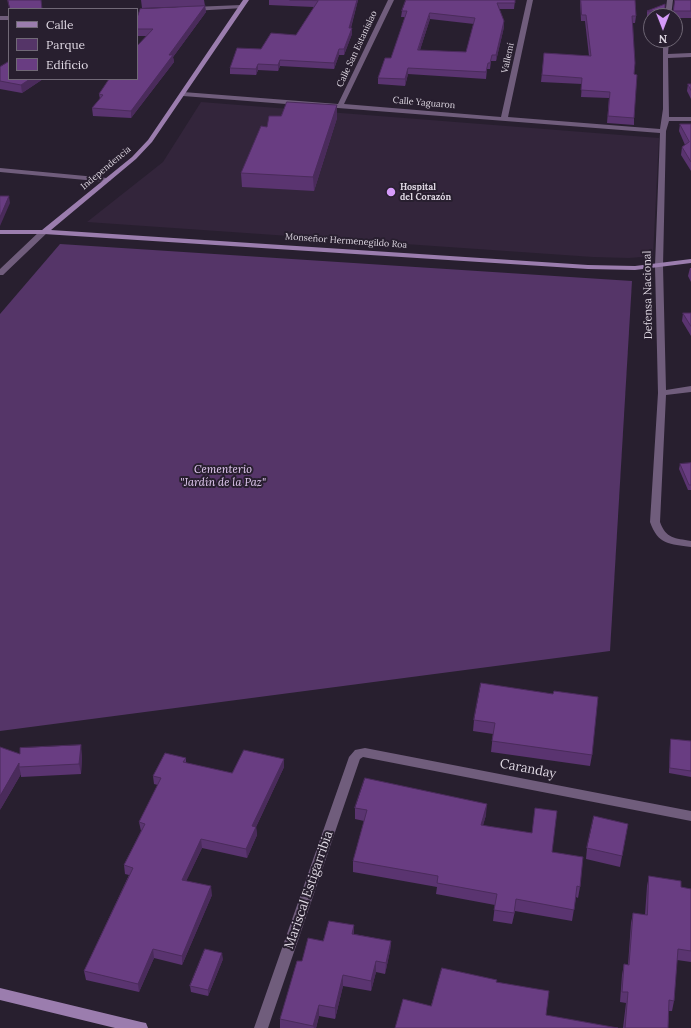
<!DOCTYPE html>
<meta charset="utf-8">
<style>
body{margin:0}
#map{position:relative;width:691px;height:1028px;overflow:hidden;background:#281f2f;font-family:Lora,serif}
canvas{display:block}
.legend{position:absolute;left:8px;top:8px;width:130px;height:72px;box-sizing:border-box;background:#281f2f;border:1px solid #716977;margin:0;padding:5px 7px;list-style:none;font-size:12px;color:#dfd8e3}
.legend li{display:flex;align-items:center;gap:8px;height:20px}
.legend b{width:20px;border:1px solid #716977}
.north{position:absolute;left:643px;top:8px;width:40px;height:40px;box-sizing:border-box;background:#281f2f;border:1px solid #716977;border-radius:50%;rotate:180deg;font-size:11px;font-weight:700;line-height:16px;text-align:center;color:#dfd8e3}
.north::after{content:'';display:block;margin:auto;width:14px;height:18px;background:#d69bfa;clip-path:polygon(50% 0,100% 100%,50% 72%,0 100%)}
</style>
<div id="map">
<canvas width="691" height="1028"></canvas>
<ul class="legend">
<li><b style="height:5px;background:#9b7dae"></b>Calle</li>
<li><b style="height:11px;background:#553568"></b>Parque</li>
<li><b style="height:11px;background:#693d82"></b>Edificio</li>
</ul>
<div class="north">N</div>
</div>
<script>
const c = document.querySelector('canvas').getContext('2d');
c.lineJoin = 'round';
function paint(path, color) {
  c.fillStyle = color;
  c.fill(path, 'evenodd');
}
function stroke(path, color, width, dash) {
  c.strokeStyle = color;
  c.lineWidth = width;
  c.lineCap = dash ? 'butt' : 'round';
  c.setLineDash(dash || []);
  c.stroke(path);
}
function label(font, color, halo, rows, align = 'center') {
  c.font = font + ' Lora,serif';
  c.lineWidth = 4;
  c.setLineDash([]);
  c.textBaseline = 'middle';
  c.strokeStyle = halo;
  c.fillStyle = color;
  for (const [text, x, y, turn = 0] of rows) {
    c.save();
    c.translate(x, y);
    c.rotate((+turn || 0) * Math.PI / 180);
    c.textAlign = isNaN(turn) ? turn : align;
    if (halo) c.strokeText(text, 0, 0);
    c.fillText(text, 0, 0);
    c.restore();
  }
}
paint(new Path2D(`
 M 201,102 L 659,138 L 653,256 L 629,258 L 593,257 L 87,222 L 163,162 Z`), '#33253b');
paint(new Path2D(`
 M 60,244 L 632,281 L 610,651 L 0,731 L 0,314 Z`), '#553568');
paint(new Path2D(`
 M 388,0 L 394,0 L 344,104 L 501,117 L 527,0 L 533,0 L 508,117 L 660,129 L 663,109 L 663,40 L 669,40 L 668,54 L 691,53 L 691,57 L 668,58 L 669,117 L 691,117 L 691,121 L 669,121 L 666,131 L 663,266 L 666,390 L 691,386 L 691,392 L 666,395 L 660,522 C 666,539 675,538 691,541 L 691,547 C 670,544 658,545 650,522 L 658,393 L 655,266 L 660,133 L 183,96 L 180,94 L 183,92 L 338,104 Z
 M 667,0 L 673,0 L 671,16 L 665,16 Z
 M 241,5 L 243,6 L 243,8 L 193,11 L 190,9 L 193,7 Z
 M 0,16 L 9,16 L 9,20 L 0,20 Z
 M 0,168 L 107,178 L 111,180 L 107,182 L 0,172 Z
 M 41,230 L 44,230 L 48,232 L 3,275 L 0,275 L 0,269 Z
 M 365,748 L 691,811 L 691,821 L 363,757 L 360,759 L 268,1028 L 254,1028 L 349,757 L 355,750 Z`), '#705d7c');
paint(new Path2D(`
 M 243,0 L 249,0 L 152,142 L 136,159 L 51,230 L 588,265 L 635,266 L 691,259 L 691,263 L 635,270 L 588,269 L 44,234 L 0,234 L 0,230 L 42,230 L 132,157 L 148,140 Z
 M 0,988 L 141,1022 L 146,1023 L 148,1028 L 115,1028 L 0,1000 Z`), '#9b7dae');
paint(new Path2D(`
 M 141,0 L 204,0 L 206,12 L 173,57 L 174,62 L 131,118 L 93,116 L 92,108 L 100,99 L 99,94 L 147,36 L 137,36 L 137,18 L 179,7 L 142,8 Z
 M 269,0 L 358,0 L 351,28 L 352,28 L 352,34 L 344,55 L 339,55 L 334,69 L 280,66 L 278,71 L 258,70 L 256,75 L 230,74 L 230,68 L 261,49 L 296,35 L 314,7 L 269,5 Z
 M 515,0 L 514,9 L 499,9 L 504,27 L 496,61 L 491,61 L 490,69 L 487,69 L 486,79 L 408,74 L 405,86 L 378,84 L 378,78 L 391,58 L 405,17 L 401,17 L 402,11 ZM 430,19 L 474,24 L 466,52 L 420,50 Z
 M 580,0 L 635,0 L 636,16 L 635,23 L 633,23 L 634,74 L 634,125 L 607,123 L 609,98 L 581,97 L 582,84 L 541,82 L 544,53 L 589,56 L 585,21 L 581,21 Z
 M 691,0 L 691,18 L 675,18 L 675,16 L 651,16 L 651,18 L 647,18 L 647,11 L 673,11 Z
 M 0,67 L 9,79 L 43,79 L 22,93 L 0,89 Z
 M 688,84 L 691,84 L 691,99 L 687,91 Z
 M 337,105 L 337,118 L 314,191 L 242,187 L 241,173 L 267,127 L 281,116 Z
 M 680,124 L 691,124 L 691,171 L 681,155 L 682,147 L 685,145 L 679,131 Z
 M 690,268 L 691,268 L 691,282 L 688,276 Z
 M 683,313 L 691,313 L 691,336 L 682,321 Z
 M 691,463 L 691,490 L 688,490 L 679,469 L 680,464 Z
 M 553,694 L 592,755 L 590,766 L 491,752 L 493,734 L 473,731 L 474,720 Z
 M 671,739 L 691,741 L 691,777 L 669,773 L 670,744 Z
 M 20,754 L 82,755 L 81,774 L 21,777 L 21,774 L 0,810 Z
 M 186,758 L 186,763 L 232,773 L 284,759 L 284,767 L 256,827 L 257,835 L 247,858 L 202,848 L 186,881 L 212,895 L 182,965 L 154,958 L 139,992 L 86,980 L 84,971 L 129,875 L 125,874 L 124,865 L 141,831 L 139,822 L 158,785 L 154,784 L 153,776 Z
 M 355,808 L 486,815 L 483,825 L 552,852 L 580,887 L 578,898 L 576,897 L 572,921 L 515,911 L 512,924 L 493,921 L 495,905 L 436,894 L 437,887 L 353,872 L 353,861 L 364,821 L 355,819 Z
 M 628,824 L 620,867 L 586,859 L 587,848 Z
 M 649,876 L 681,887 L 691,889 L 691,962 L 677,960 L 674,1001 L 672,1011 L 669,1011 L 668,1028 L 623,1028 L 626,1003 L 620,1002 L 622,975 L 624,964 L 628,965 L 631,923 L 633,913 L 645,915 L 647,886 Z
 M 354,934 L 391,941 L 390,951 L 385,974 L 376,972 L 371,991 L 343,986 L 335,1019 L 319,1016 L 316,1028 L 280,1028 L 280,1019 L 302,961 L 323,941 Z
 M 223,959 L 208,996 L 191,992 L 190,986 Z`), '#5a3470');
paint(new Path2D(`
 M 357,0 L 358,0 L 349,34 L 349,28 Z
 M 205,6 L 206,12 L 173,57 L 174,62 L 131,118 L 131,111 L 169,55 Z
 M 430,13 L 430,19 L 418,56 L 418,50 Z
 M 504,21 L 504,27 L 496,61 L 496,55 Z
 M 352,28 L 352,34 L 344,55 L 344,49 Z
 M 339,49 L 339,55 L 334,69 L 334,63 Z
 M 280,60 L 280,66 L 278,71 L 278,65 Z
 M 258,64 L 258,70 L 256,75 L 256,69 Z
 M 408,68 L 408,74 L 405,86 L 405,79 Z
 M 30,79 L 43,79 L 22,93 L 21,85 Z
 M 337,105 L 337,118 L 314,191 L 313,177 Z
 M 9,196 L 10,203 L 0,226 L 0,217 Z
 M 81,745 L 82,755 L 81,774 L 79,764 Z
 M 284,759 L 284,767 L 256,827 L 257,835 L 247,858 L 246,849 L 252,826 Z
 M 19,763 L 19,767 L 21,774 L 0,810 L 0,796 Z
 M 487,804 L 486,815 L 480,836 L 481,825 Z
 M 201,839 L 202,848 L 183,888 L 182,880 Z
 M 211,886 L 212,895 L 182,965 L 182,956 Z
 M 354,925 L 354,936 L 352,934 Z
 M 391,941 L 390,951 L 385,974 L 386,963 Z
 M 153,949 L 154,958 L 139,992 L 138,984 Z
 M 222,953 L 223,959 L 208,996 L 208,990 Z
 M 376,961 L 376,972 L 371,991 L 371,981 Z
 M 343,975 L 343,986 L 335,1019 L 335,1008 Z
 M 319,1005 L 319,1016 L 316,1028 L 314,1028 L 313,1026 Z`), '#4a2b5b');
const building = new Path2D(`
 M 8,0 L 41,0 L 42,9 L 10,9 Z
 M 290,0 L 357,0 L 349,28 L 352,28 L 344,49 L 339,49 L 334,63 L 280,60 L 278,65 L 258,64 L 256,69 L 230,68 L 237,48 L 261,49 L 271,33 L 296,35 L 318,1 Z
 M 406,0 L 515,0 L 515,3 L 497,3 L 504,21 L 496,55 L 492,55 L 490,63 L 488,63 L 486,72 L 408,68 L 405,79 L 378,78 L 385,58 L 391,58 L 407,11 L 402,11 ZM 430,13 L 475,18 L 466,52 L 418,50 Z
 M 581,0 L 635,0 L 636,16 L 632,16 L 635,63 L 634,74 L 637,75 L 634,118 L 608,116 L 610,92 L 581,90 L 582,78 L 542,75 L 544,53 L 591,56 L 586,15 L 582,15 Z
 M 675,0 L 691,0 L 691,11 L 647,11 L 665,4 L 665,11 L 673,11 Z
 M 205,6 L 169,55 L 173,55 L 131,111 L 92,108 L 103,95 L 99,94 L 109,79 L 137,79 L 137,46 L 153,29 L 137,29 L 137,18 L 140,9 Z
 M 8,62 L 9,62 L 9,79 L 30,79 L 21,85 L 0,81 L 0,67 Z
 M 688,84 L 691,84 L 691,90 Z
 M 287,102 L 337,105 L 313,177 L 241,173 L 261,126 L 267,127 L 269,116 L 281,116 Z
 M 680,124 L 691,124 L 691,162 L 682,147 L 689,142 Z
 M 0,196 L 9,196 L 0,217 Z
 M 683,313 L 691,313 L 691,326 Z
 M 691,463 L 691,485 L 689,485 L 680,464 Z
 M 481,683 L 553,694 L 554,691 L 598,697 L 592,755 L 492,741 L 495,723 L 474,720 Z
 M 671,739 L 691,741 L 691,771 L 670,768 Z
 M 81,745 L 79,764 L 19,767 L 19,763 L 0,796 L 0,747 L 20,754 L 20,748 Z
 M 244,750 L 284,759 L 252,826 L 256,827 L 246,849 L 201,839 L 182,880 L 211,886 L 182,956 L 153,949 L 138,984 L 84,971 L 133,868 L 124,865 L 145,824 L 139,822 L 161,778 L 153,776 L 165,753 L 186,758 L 183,762 L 232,773 Z
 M 365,778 L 487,804 L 481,825 L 532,833 L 535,808 L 557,811 L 552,852 L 583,857 L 580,887 L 577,886 L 574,910 L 516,899 L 514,913 L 494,910 L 497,894 L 437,883 L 438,876 L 353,861 L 367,810 L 355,808 Z
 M 594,816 L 628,824 L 622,856 L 587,848 Z
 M 649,876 L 681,881 L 681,887 L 691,889 L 691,951 L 678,949 L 674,1001 L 669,1000 L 668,1028 L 625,1028 L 628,992 L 622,992 L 624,964 L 629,965 L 633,913 L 647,915 Z
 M 329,921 L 354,925 L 352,934 L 391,941 L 386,963 L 376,961 L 371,981 L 343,975 L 335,1008 L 319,1005 L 313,1026 L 280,1019 L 297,961 L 302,961 L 308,938 L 323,941 Z
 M 205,949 L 222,953 L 208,990 L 190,986 Z
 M 442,968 L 497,980 L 496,982 L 549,991 L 546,1015 L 618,1028 L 395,1028 L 403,999 L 431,1006 Z`);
paint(building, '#693d82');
stroke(building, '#4a2b5b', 1);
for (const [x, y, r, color] of [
 [391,192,5,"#d69bfa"]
]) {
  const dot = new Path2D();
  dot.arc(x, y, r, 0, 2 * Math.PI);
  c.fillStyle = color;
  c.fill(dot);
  stroke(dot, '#281f2f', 1.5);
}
label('9px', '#dfd8e3', '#281f2f', [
 ["Calle San Estanislao",357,49,-65],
 ["Vallemí",508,58,-78],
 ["Calle Yaguaron",424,103,5],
 ["Independencia",106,168,-40],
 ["Monseñor Hermenegildo Roa",346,241,4]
]);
label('bold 9px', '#dfd8e3', '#281f2f', [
 ["Hospital",400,187],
 ["del Corazón",400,197]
], 'left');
label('11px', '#dfd8e3', '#281f2f', [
 ["Defensa Nacional",648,295,-91]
]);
label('italic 11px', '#e2caf1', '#281f2f', [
 ["Cementerio",223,470],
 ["\"Jardín de la Paz\"",223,483]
]);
label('13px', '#dfd8e3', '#281f2f', [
 ["Caranday",528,769,11],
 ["Mariscal Estigarribia",309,890,-71]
]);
</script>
